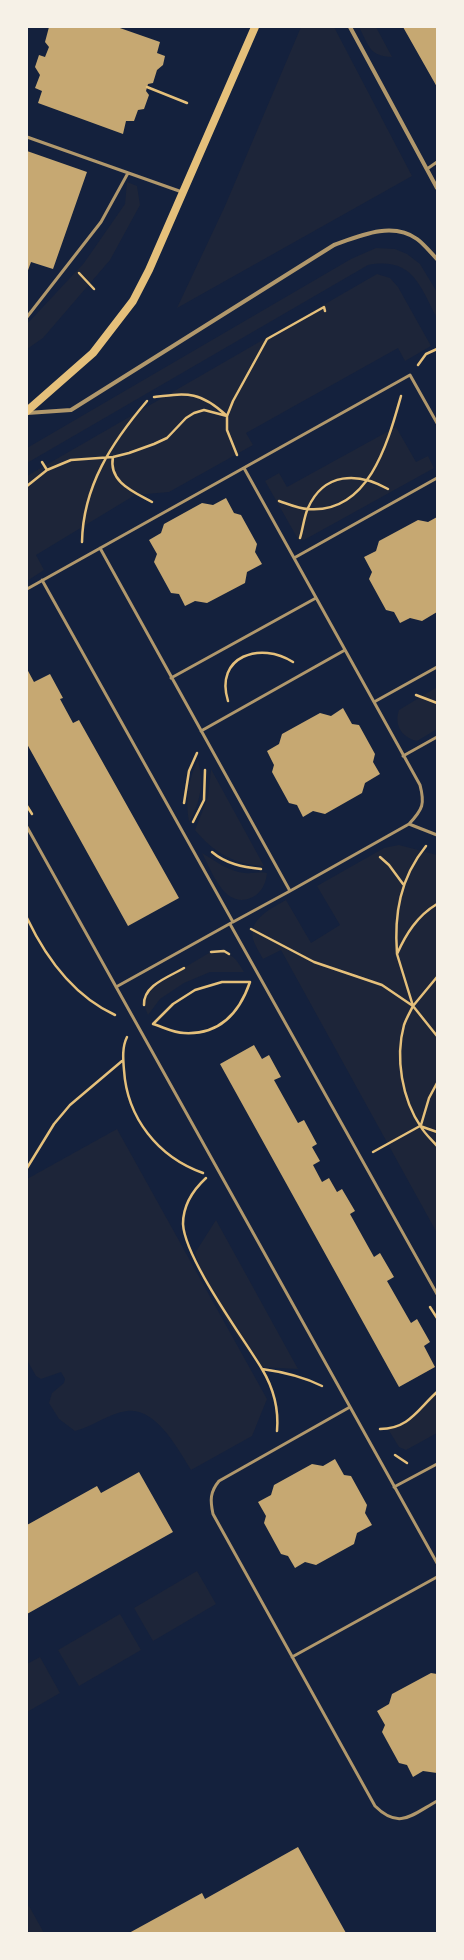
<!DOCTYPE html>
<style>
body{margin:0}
#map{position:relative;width:464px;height:1960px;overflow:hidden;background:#14213d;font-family:Mulish,sans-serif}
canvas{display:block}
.frame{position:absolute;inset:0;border:28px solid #f6f1e7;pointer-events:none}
</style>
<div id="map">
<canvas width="464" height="1960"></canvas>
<div class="frame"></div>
</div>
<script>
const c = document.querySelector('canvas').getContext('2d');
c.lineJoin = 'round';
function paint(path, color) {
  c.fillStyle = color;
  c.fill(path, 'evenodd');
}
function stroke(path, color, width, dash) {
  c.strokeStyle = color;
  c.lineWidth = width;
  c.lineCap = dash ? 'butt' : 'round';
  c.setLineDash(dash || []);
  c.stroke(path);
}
paint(new Path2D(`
 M 301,27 L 334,27 L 412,176 L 177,308 L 225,206 Z
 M 359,27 L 376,27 L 392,57 C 369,56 369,46 359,27 Z
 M 127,182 L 137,186 L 140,205 L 110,260 L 43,338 L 27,349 L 27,324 L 84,263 L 125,204 Z
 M 376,248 L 395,249 L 407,254 L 420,264 L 437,292 L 437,318 C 419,285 413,257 368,265 L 27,463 L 27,448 L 351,259 Z
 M 377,274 L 390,278 L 398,287 L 431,346 L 405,361 L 398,348 L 246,433 L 253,445 L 169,492 L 135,495 L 36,555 L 44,570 L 27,581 L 27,476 Z
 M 396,427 L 416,462 L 428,456 L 434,468 L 304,540 L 298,539 L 265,481 L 279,473 L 287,487 Z
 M 437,687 L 437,729 L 417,741 C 401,737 394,725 399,710 Z
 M 198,760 C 204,783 201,801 189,822 C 185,800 188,780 198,760 Z
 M 211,769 L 264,866 C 235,865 213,852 195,830 L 208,797 Z
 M 399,845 L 437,855 L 437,1233 L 281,950 L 263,959 C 260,953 255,946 253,939 C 248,919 272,908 286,900 L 311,943 L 340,925 L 317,886 L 384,848 Z
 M 202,853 C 215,861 230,872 245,873 C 253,874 260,871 267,873 C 266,883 262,892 253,897 C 225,911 212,872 202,853 Z
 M 216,951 C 231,951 237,960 244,972 L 210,972 L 184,983 L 160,999 L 148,1015 C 144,1005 142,1000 148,989 L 209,953 Z
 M 117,1129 L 267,1399 L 252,1436 L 191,1470 C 178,1449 156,1407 127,1411 C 109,1413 92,1427 75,1431 L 59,1419 L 49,1403 L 52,1393 L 64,1383 L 65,1379 L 61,1372 L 41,1379 L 36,1376 L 27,1360 L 27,1179 Z
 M 216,1220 L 298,1369 L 261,1367 C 232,1332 209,1297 195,1253 Z
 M 437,1392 L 437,1433 L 406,1450 L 399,1447 L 388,1429 L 413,1418 Z
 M 197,1571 L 216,1604 L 153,1641 L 134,1608 Z
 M 120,1614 L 141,1650 L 79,1686 L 58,1650 Z
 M 40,1657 L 60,1693 L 27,1712 L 27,1664 Z
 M 29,1906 L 44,1933 L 27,1933 L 27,1907 Z`), '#1d2539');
paint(new Path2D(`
 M 49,27 L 117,27 L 160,42 L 157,53 L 165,56 L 163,65 L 157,70 L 153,83 L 148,84 L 146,91 L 149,95 L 144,109 L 138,110 L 134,121 L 126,121 L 123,134 L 38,103 L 42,91 L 35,88 L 40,75 L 35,67 L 39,55 L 45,57 L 49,47 L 45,42 Z
 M 403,27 L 437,27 L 437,87 Z
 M 27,151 L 87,172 L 53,269 L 31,262 L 27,273 Z
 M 226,498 L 234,513 L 241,515 L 257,544 L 255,552 L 262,564 L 247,572 L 245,583 L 207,603 L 195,601 L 185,606 L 179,594 L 171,593 L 154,562 L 157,554 L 149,540 L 161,533 L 164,524 L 202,503 L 213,505 Z
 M 437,517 L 437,612 L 422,621 L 410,618 L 400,623 L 394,612 L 386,610 L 369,579 L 372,572 L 364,557 L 376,551 L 379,541 L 418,520 L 428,522 Z
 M 27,669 L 34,682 L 50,674 L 63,698 L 60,699 L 73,723 L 79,720 L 179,898 L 128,926 L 27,744 Z
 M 343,708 L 352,724 L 359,725 L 375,754 L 373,762 L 380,774 L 365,783 L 362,793 L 325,814 L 313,811 L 303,817 L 297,805 L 289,803 L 272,772 L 274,765 L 267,751 L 279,744 L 282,734 L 320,713 L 331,716 Z
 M 254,1045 L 262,1059 L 269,1055 L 281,1077 L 274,1080 L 298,1123 L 304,1120 L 317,1144 L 312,1147 L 320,1161 L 313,1165 L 322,1182 L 329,1178 L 337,1192 L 342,1189 L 355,1211 L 350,1214 L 374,1257 L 380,1253 L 394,1277 L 387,1281 L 411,1323 L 417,1319 L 430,1342 L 424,1346 L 435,1367 L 399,1387 L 220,1064 Z
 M 335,1459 L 344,1475 L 351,1476 L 367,1505 L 365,1513 L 372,1525 L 357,1533 L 354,1544 L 316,1565 L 305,1562 L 295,1568 L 288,1556 L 281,1554 L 264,1523 L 266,1516 L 258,1502 L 271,1495 L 274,1485 L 312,1464 L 323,1466 Z
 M 139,1472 L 173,1532 L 27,1614 L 27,1525 L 97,1486 L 101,1493 Z
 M 431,1673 L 437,1674 L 437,1773 L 423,1771 L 413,1777 L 407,1765 L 399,1763 L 382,1732 L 385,1725 L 377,1711 L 389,1704 L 392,1694 Z
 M 298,1847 L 346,1933 L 129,1933 L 202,1893 L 205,1899 Z`), '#c6a872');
stroke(new Path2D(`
 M 147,87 L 187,103
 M 79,273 L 94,289
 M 418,365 L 426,354 L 437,349
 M 154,397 C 188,393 200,391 227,416 L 233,401 L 267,339 L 324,307 L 325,311
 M 113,457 C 108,482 134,492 152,502
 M 42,462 L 47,470
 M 27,486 L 47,470 L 71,460 L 113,457 L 129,453 L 154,444 L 167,438 L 186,418 L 194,413 L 204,410 L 227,416 L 227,430 L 237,455
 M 279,501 C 288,504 299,509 308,509 C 369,514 388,442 401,396
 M 300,538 C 303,528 304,517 308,508 C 324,472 358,472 388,489
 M 82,542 C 83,486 112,442 147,401
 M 416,695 L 437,703
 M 228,701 C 214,656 261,641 293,662
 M 184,803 L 189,771 L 197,753
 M 27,806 L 32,814
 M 193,822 L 204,800 L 205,770
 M 212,852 C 226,864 243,867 261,869
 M 380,857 L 389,865 L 403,884
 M 437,904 C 417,916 406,934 397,954 L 413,1006 L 437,1036
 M 27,918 C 46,958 74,996 115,1015
 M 251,929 L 314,962 L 382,985 L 413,1006 L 437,977
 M 211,952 L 224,951 L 229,954
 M 397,954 C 394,914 400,878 426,846
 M 222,982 L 250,982 C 239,1014 219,1035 184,1033 C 174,1033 163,1027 153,1024 L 173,1004 L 195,990 Z
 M 144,1005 C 143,985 169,977 184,968
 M 413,1006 C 410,1012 406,1019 404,1025 C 395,1058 402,1099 421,1127 C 425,1134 432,1140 437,1146
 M 127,1037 C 122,1047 123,1059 124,1070 C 127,1118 158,1157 203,1173
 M 421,1125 L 429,1098 L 437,1083
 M 373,1152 L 420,1126 L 437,1132
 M 27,1168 L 54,1124 L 70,1105 L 122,1061
 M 206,1178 C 193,1190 183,1206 183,1224 C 185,1259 242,1336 262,1369 C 284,1372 302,1376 322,1386
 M 430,1307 L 437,1318
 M 262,1369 C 274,1389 279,1408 277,1431
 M 380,1429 C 409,1429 418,1409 437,1392
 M 395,1455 L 407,1463`), '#e5c07b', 2.5);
stroke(new Path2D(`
 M 27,137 L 182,192
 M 427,169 L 437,162
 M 27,317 L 101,222 L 128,173
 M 244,468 L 294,558
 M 437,478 L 294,558 L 374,702 L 437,667
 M 42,580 L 233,922 L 290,891 L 100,548
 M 27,589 L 410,375 L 437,423
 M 171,678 L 316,598
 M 201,731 L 345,650
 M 403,756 L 437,737
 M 409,824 L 437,835
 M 27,827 L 437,1563
 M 290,891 L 409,824 C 423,809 425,804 420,785 L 374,702
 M 230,924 L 437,1294
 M 116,987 L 231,923
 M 350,1407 L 219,1481 C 210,1492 210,1500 213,1514 L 375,1806 C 399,1830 412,1815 437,1801
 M 394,1487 L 437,1464
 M 292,1657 L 437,1577`), '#b1986c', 3);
stroke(new Path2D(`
 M 350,27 L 437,188
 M 27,413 L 71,410 L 334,245 C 359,236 392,221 417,239 C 424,244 431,253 437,259`), '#b1986c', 4);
stroke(new Path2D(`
 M 27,411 L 93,353 L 133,301 L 149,270 L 255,27`), '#e5c07b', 8);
</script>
